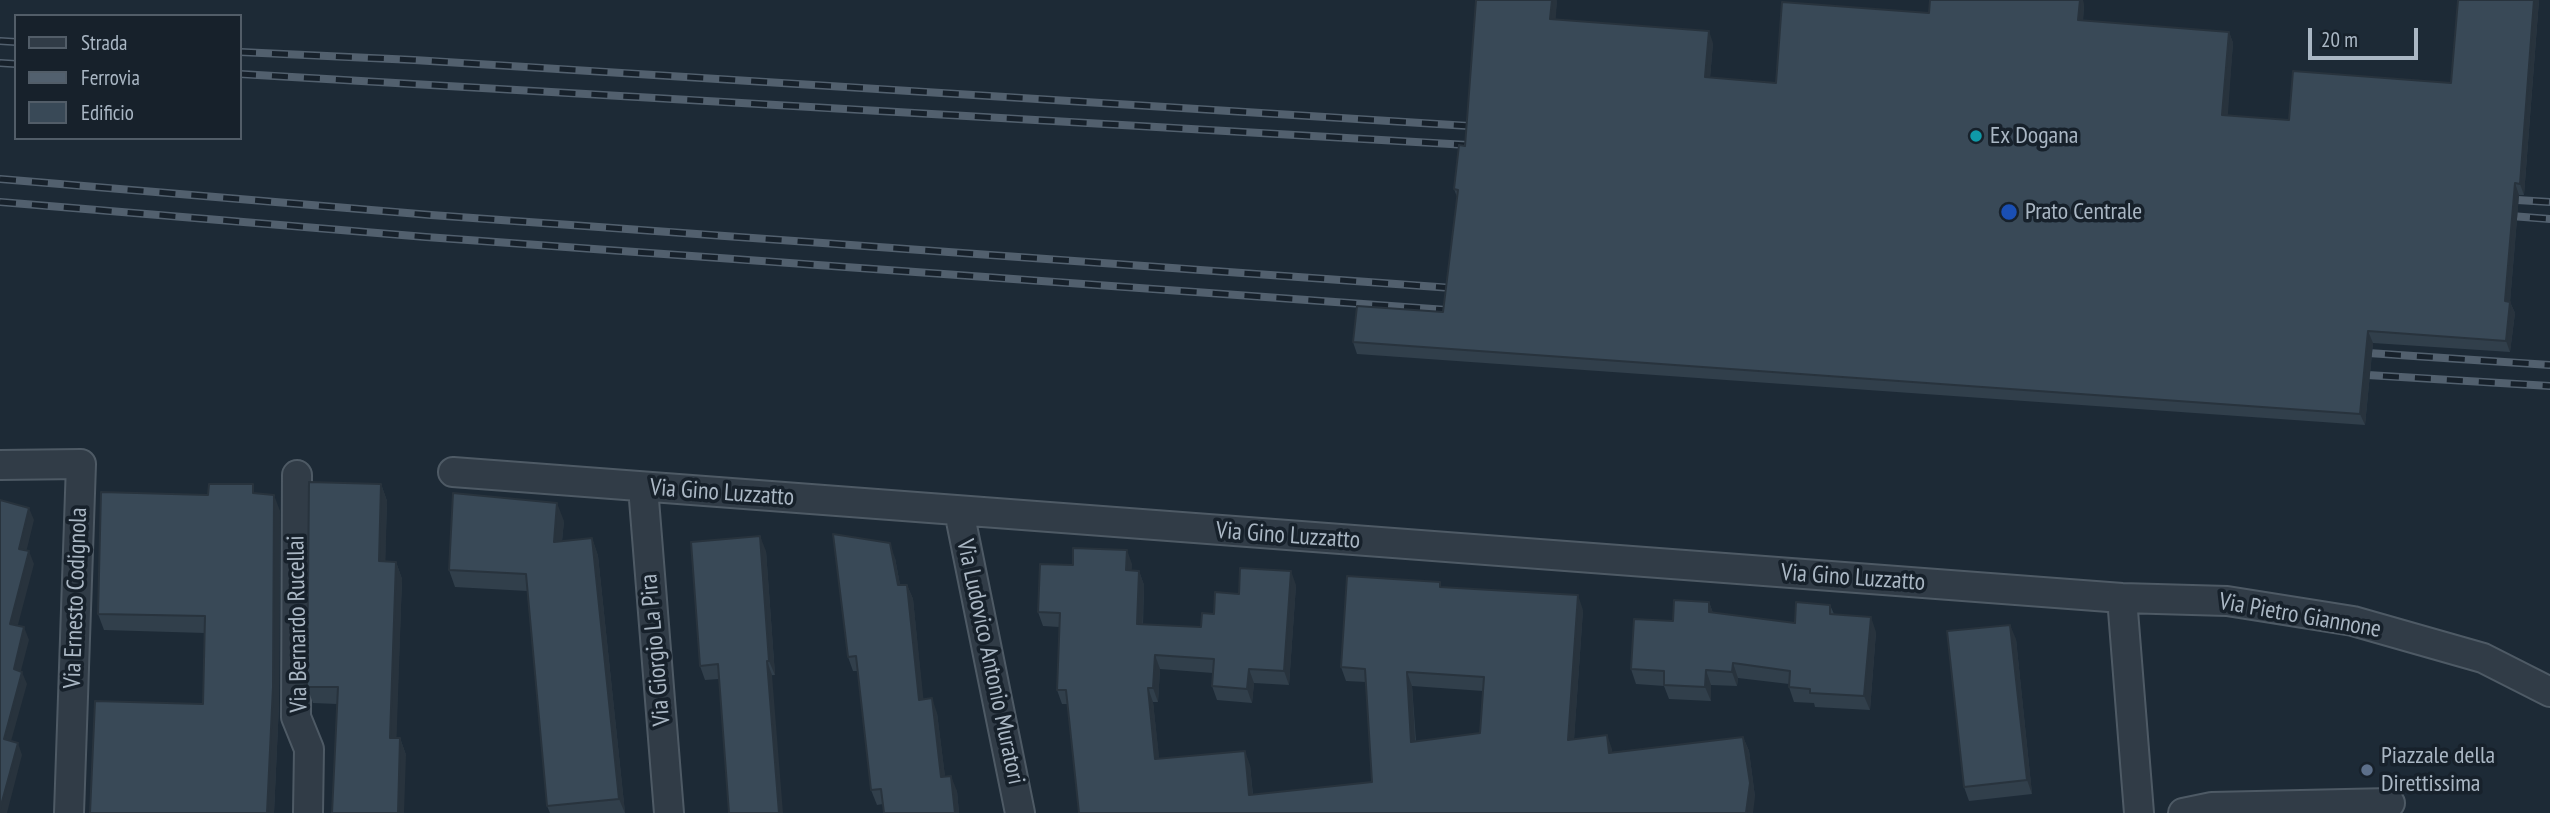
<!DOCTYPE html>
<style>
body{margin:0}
#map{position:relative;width:2550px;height:813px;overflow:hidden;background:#1d2a36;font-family:"PT Sans Narrow",sans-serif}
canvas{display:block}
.legend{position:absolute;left:14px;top:14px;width:228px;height:126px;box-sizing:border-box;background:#17212b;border:2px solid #525d68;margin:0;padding:9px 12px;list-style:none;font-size:21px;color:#aab7c4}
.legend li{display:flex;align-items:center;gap:14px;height:35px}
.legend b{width:35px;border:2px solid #525d68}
.scale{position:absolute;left:2308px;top:28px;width:110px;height:32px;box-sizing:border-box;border:4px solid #aab7c4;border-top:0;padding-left:9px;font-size:21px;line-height:24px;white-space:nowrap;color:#aab7c4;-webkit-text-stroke:5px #17212b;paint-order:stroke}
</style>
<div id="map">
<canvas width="2550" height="813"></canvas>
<ul class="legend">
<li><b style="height:9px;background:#313c47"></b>Strada</li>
<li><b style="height:9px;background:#52606e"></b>Ferrovia</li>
<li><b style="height:19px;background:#394957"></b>Edificio</li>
</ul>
<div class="scale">20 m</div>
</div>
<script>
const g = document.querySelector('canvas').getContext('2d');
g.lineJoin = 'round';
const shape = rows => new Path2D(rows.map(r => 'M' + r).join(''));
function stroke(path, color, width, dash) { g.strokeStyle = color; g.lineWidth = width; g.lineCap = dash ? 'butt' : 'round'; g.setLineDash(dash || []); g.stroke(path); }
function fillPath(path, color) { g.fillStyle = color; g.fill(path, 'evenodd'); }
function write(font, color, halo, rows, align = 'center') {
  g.font = font + ' "PT Sans Narrow",sans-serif'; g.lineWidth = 7; g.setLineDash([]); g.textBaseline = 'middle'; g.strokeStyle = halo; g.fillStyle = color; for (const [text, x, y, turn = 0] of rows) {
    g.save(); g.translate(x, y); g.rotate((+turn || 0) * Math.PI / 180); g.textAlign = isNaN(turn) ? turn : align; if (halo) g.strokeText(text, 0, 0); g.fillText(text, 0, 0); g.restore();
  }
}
const street = shape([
 [0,465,81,464,69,813],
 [453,472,2122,598,2227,601,2353,621,2483,658,2550,692],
 [297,475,296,717,309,749,308,813],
 [643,487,669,813],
 [959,511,1020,813],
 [2122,598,2139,813],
 [2183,813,2212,807,2390,803]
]);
const rail = shape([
 [0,41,16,42],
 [240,52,414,60,1485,127],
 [0,63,16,64],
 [240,74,1485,146],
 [0,179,431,215,1466,289],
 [2501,199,2550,202],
 [0,202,426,237,1461,311],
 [2498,215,2550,219],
 [2353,352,2550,365],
 [2351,374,2550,386]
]);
const wall = shape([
 [1557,0,1555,20,1713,43,1710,78,1776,83,1929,13,2084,4,2083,21,2229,32,2233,43,2227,116,2289,120,2451,83,2458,0,2539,0,2524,195,2519,195,2510,302,2515,313,2510,352,2373,343,2365,425,1357,354,1353,342,1443,312,1457,197,1454,189,1465,146],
 [381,484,387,501,385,562,396,562,402,579,396,738,400,738,406,755,337,704,313,703,307,687],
 [256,493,280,511,279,704,274,813,90,813,203,704,205,633,104,630,98,614],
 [564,521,562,541,592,538,598,556,625,813,550,813,547,806,527,591,455,587,449,570],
 [766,551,775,675,705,680,700,666],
 [895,558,900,585,907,585,913,599,923,700,937,713,945,777,957,791,959,813,884,813,883,804,877,805,871,790,858,671,853,671,848,657],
 [1132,564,1131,571,1139,571,1144,585,1143,625,1201,627,1239,594,1296,585,1289,685,1254,683,1252,703,1217,700,1212,686,1213,673,1160,669,1158,702,1153,702,1159,759,1250,765,1253,795,1372,782,1366,682,1346,681,1341,667,1442,587,1583,610,1574,739,1607,735,1612,752,1743,737,1749,751,1755,797,1079,813,1068,704,1062,704,1057,690,1059,627,1043,626,1038,612,1073,565],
 [1412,686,1483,691,1480,733,1416,741],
 [1709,602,1713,613,1795,623,1830,605,1834,614,1876,632,1870,710,1815,707,1814,703,1794,702,1789,687,1789,684,1738,678,1737,686,1711,685,1711,701,1669,699,1664,686,1636,684,1631,669,1673,621],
 [2016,639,2032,794,1969,801,1964,787]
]);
const shadedWall = shape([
 [1552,0,1557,0,1555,31,1550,19],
 [2080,0,2083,0,2084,4,2082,32,2078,20],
 [2534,0,2539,0,2524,195,2520,184],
 [1709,31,1713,43,1709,89,1705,77],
 [2229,32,2233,43,2227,127,2222,115],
 [2515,183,2519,195,2510,302,2515,313,2510,352,2506,341,2505,301],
 [2368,331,2373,343,2365,425,2360,414],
 [381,484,387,501,385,578,379,561],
 [274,495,280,511,279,704,274,813,267,813],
 [557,503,564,521,560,560,554,542],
 [29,508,34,520,24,561,19,549],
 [760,536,766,551,775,675,769,661],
 [592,538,598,556,625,813,619,799],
 [890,543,895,558,903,600,898,585],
 [1127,550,1132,564,1131,585,1126,570],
 [29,551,34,564,15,636,10,624],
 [396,562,402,579,396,754,390,738],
 [1139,571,1144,585,1142,638,1137,624],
 [1291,571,1296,585,1289,685,1284,671],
 [907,585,913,599,925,714,919,700],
 [1578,595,1583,610,1573,754,1568,740],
 [1709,602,1714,616,1709,612],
 [1871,617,1876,632,1870,710,1864,696],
 [2010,625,2016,639,2032,794,2027,780],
 [24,627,29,640,18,682,14,669],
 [1155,655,1160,669,1158,702,1153,688],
 [767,661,772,675,783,813,779,813],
 [1733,663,1738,678,1737,686,1732,672],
 [1249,669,1254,683,1252,703,1247,689],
 [1706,670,1711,685,1711,701,1705,687],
 [22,672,27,684,8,752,4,739],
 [1407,672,1412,686,1416,756,1411,742],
 [1148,688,1153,702,1161,774,1155,759],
 [932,698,937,713,947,792,941,777],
 [1607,735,1612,749,1614,767,1609,753],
 [1743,737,1749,751,1755,797,1753,813,1746,813],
 [400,738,406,755,404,813,398,813],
 [18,743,22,755,7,813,0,813,0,809],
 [1245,751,1250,765,1254,810,1249,795],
 [951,776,957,791,959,813,955,813]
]);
const building = shape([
 [1476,0,1552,0,1550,19,1709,31,1705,77,1776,83,1782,2,1929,13,1930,0,2080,0,2078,20,2229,32,2222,115,2289,120,2293,71,2451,83,2458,0,2534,0,2520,184,2515,183,2505,301,2510,302,2506,341,2368,331,2360,414,1353,342,1357,306,1443,312,1458,190,1454,189,1459,145,1465,146,1476,0],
 [309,482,381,484,379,561,396,562,390,738,400,738,398,813,332,813,338,687,307,687,309,482],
 [209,484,253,484,253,493,274,495,273,687,267,813,90,813,95,701,203,704,205,616,98,614,101,492,208,495,209,484],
 [453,493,557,503,554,542,592,538,619,799,547,806,526,574,449,570,453,493],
 [0,500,29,508,19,549,29,551,10,624,24,627,14,669,22,672,4,739,18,743,0,809,0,500],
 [833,534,890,543,898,585,907,585,919,700,932,698,941,777,951,776,955,813,884,813,881,789,871,790,856,656,848,657,833,534],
 [760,536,769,661,767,661,779,813,729,813,718,664,700,666,691,542,760,536],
 [1073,548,1127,550,1126,570,1139,571,1137,624,1201,627,1202,613,1214,614,1215,592,1239,594,1240,568,1291,571,1284,671,1249,669,1247,689,1212,686,1214,659,1155,655,1153,688,1148,688,1155,759,1245,751,1249,795,1372,782,1365,669,1341,667,1347,576,1440,582,1440,587,1578,595,1568,740,1607,735,1609,753,1743,737,1750,783,1746,813,1079,813,1066,690,1057,690,1060,613,1038,612,1040,564,1073,565,1073,548],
 [1407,672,1484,677,1480,733,1411,742,1407,672],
 [1674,600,1709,602,1709,612,1795,623,1796,602,1830,605,1830,614,1871,617,1864,696,1810,693,1810,689,1789,687,1790,671,1733,663,1732,672,1706,670,1705,687,1664,685,1664,671,1631,669,1634,619,1673,621,1674,600],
 [2010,625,2027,780,1964,787,1947,631,2010,625]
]);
const markers = [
 [1976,136,7,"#0f9aa8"],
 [2009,212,9,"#1a4fb4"],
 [2367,770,7,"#5c6f8a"]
];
const poiNames = [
 ["Ex Dogana",1990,136],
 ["Prato Centrale",2025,212],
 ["Piazzale della",2381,756],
 ["Direttissima",2381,784]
];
const streetNames = [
 ["Via Gino Luzzatto",722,493,4],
 ["Via Gino Luzzatto",1288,536,4],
 ["Via Gino Luzzatto",1853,578,4],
 ["Via Ernesto Codignola",76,598,-88],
 ["Via Pietro Giannone",2300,616,10],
 ["Via Bernardo Rucellai",298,624,-91],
 ["Via Giorgio La Pira",656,650,-95],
 ["Via Ludovico Antonio Muratori",990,662,78]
];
stroke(street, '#4e5a65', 32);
stroke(street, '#313c47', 28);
stroke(rail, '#52606e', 8);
stroke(rail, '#17212b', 5, [16]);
fillPath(wall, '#313f4b');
fillPath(shadedWall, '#28333d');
fillPath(building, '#394957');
stroke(building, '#28333d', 2);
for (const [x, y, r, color] of markers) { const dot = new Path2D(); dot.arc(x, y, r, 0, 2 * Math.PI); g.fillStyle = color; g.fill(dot); stroke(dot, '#17212b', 2.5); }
write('24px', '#aab7c4', '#17212b', poiNames, 'left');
write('24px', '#aab7c4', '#17212b', streetNames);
</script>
